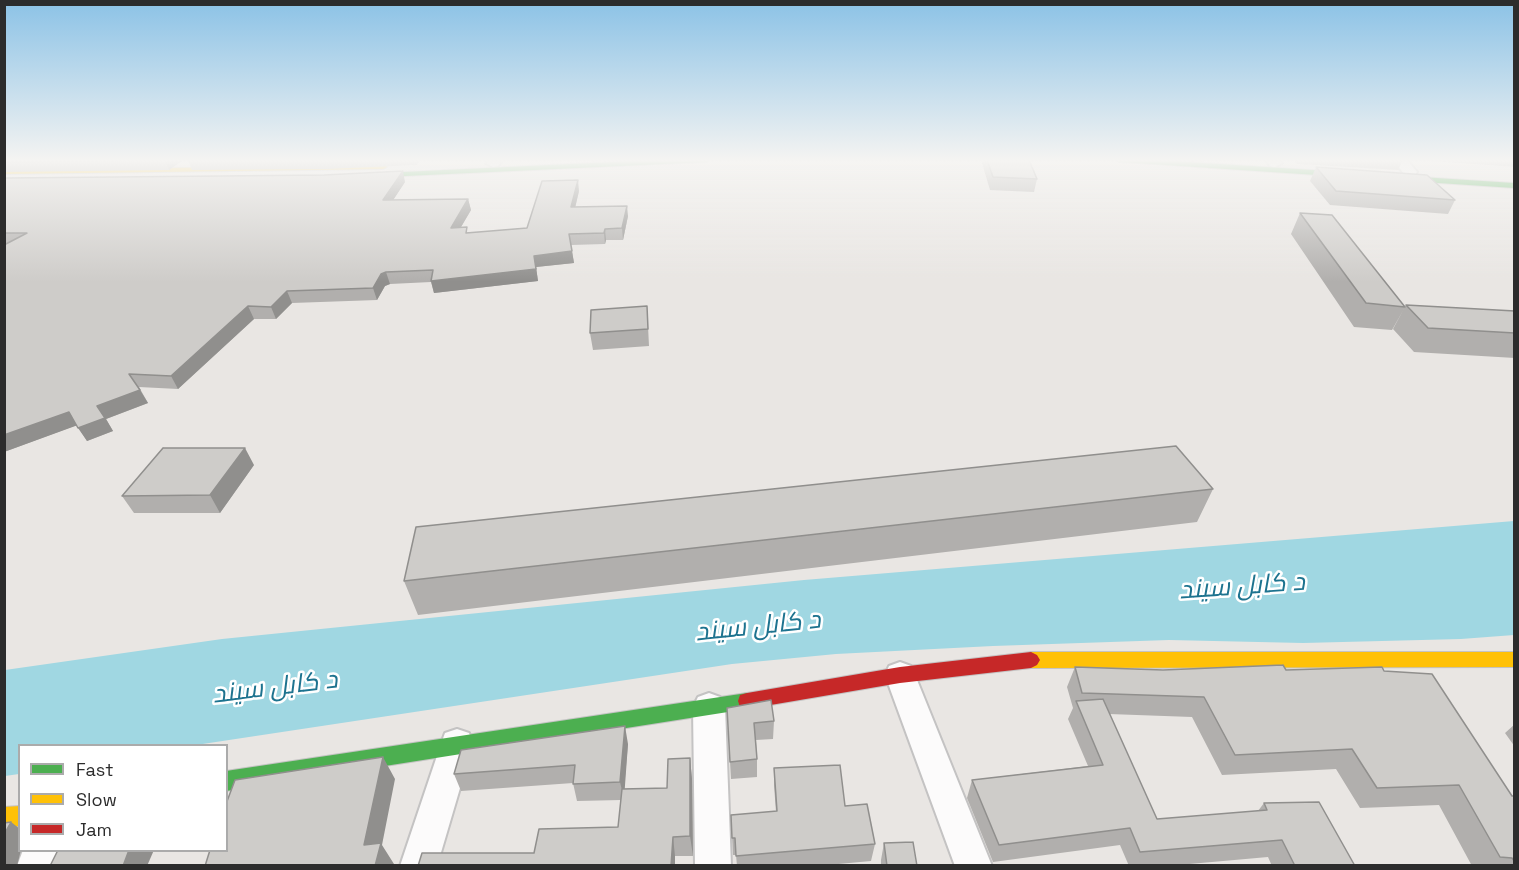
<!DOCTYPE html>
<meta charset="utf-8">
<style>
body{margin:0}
#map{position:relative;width:1519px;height:870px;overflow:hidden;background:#e9e6e3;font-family:"Space Grotesk",sans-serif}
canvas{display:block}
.frame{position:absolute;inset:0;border:6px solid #2c2c2c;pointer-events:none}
.legend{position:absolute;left:18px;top:744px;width:210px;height:108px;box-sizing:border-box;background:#fff;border:2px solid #ababab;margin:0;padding:8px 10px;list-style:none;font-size:18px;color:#2c2c2c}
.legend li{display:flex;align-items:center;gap:12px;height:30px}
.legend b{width:30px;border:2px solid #ababab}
</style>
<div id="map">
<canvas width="1519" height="870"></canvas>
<div class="frame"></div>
<ul class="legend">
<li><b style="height:8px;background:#4caf50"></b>Fast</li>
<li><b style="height:8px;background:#ffc107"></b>Slow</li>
<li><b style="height:8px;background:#c62828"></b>Jam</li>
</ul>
</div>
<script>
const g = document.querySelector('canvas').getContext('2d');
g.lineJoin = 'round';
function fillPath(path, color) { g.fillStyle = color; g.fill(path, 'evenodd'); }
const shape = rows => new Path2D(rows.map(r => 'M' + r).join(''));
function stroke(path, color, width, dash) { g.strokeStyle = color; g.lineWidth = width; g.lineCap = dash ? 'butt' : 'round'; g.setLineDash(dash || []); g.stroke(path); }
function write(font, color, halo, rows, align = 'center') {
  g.font = font + ' "Space Grotesk",Cairo,sans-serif'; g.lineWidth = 5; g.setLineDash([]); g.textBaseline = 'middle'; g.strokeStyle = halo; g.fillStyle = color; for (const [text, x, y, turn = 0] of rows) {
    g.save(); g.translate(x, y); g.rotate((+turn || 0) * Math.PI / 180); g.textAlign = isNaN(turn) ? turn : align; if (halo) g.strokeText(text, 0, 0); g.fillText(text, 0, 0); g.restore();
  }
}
const water = shape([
 [1514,521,1514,635,1461,639,1303,643,1169,640,993,646,836,654,732,664,196,745,20,746,19,774,5,776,5,670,222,639,804,580]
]);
const street = shape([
 [488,160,502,160,498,166,493,167,486,163,488,160],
 [1266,160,1280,160,1282,163,1275,167,1270,166,1266,160],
 [1393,160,1407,160,1417,172,1415,175,1405,175,1393,160],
 [900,662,911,666,915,675,992,866,955,866,885,675,889,666,900,662],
 [709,693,720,697,725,707,731,866,695,866,693,707,698,697,709,693],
 [457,729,469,733,473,744,437,866,400,866,441,744,445,733,457,729],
 [23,850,60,850,54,866,17,866,23,850]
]);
const fast = shape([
 [652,160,710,160,706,162,362,178,358,176,362,174,652,160],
 [1116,160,1158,160,1514,183,1514,188,1120,162,1116,160],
 [747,693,754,695,756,701,754,707,747,709,226,791,226,771,747,693]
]);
const slow = shape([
 [386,165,387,167,383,169,4,174,4,170,386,165],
 [1031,652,1514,652,1514,667,1031,668,1025,665,1022,660,1025,655,1031,652],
 [20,806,20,826,4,828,4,807,20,806]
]);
const jam = shape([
 [1031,652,1037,655,1040,660,1037,665,1031,668,900,683,747,709,740,707,738,701,740,695,747,693,900,667,1031,652]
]);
const wall = shape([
 [4,160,183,160,169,170,4,172],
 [188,160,420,160,417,165,327,169,192,170],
 [981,160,1029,160,1037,179,1034,192,990,190],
 [1294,160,1403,160,1398,170,1297,164],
 [1420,160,1515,160,1515,167],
 [1316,167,1455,200,1448,214,1330,205,1310,181],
 [4,178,405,182,393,200,468,199,471,210,461,227,468,233,527,228,579,191,575,207,628,216,623,240,606,240,605,244,571,245,574,263,536,267,538,281,434,293,431,282,390,284,385,286,377,300,292,303,276,319,254,319,178,389,139,387,148,403,106,419,113,431,87,441,77,425,4,452,4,245,7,244,4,244],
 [1300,213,1405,307,1392,330,1354,327,1291,234],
 [1406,305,1515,311,1515,358,1414,352,1393,329],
 [647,306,649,346,593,350,590,333],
 [254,465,220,513,134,513,122,496],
 [1213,489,1197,522,418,615,404,581],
 [1075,667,1163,670,1384,671,1512,796,1515,796,1515,866,1472,866,1439,805,1360,808,1336,769,1222,775,1192,717,1109,714,1157,819,1258,811,1264,803,1355,866,1272,866,1268,857,1167,866,1129,866,1120,845,993,862,967,798,972,780,1088,766,1068,719,1073,708,1067,687],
 [727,708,774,721,773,739,756,740,757,759,757,777,731,779],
 [1515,724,1515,747,1505,733],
 [628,744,624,789,667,788,690,758,692,779,693,856,675,856,675,866,418,866,534,853,618,827,621,800,577,801,573,783,461,791,454,774],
 [774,768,845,806,875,844,871,861,817,866,737,866,736,855,733,855,731,815,776,812,774,785],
 [884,843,917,866,881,866,881,860]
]);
const shadedWall = shape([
 [165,160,183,160,169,170],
 [403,171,405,182,386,211,383,200],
 [578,180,579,191,573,217,571,207],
 [468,199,471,210,454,239,451,228],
 [627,206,628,216,623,240,622,228],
 [605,229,606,240,605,244,604,233],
 [572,251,574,263,536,267,538,281,434,293,431,281,534,256],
 [386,272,390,284,385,286,377,300,373,288,381,274],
 [287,291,292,303,276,319,271,307],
 [248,306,254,319,178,389,171,376],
 [140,390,148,403,106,419,113,431,87,441,78,428,97,406],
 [69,412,78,425,4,452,4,435],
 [245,448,254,465,220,513,210,495],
 [625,726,628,744,624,799,620,782],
 [383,757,395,779,382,845,394,864,393,866,375,866,364,845],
 [690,758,692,779,693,856,690,836],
 [11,822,20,829,20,850,21,850,17,866,4,866,4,831],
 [673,837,675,856,675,866,671,866],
 [129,850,154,850,147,866,123,866]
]);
const building = shape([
 [4,160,165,160,4,162,4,160],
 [987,160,1029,160,1037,179,993,177,987,160],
 [1316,167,1427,175,1455,200,1336,191,1316,167],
 [403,171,383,200,468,199,451,228,467,227,466,233,527,228,542,181,578,180,571,207,627,206,622,228,605,229,604,233,569,234,572,251,534,256,536,269,431,281,433,270,386,272,381,274,373,288,287,291,271,307,248,306,171,376,129,374,140,390,97,406,105,418,78,428,69,412,4,435,4,245,27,233,4,233,4,178,324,175,403,171],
 [1300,213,1332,215,1405,307,1366,303,1300,213],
 [1406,305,1515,311,1515,333,1428,328,1406,305],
 [647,306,648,329,590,333,591,310,647,306],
 [1176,446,1213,489,404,581,416,527,1176,446],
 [163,448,245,448,210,495,122,496,163,448],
 [1283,665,1286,670,1382,667,1384,671,1432,674,1512,796,1515,796,1515,862,1512,858,1500,857,1459,785,1377,788,1352,749,1235,755,1204,697,1082,693,1075,667,1163,670,1283,665],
 [1103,699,1157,819,1267,810,1264,803,1319,802,1355,866,1295,866,1282,840,1140,852,1130,828,999,845,972,780,1103,765,1076,701,1103,699],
 [771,700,774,721,754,723,757,759,730,762,727,708,771,700],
 [625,726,620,782,573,784,575,765,454,774,461,750,625,726],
 [383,757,364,845,381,843,375,866,205,866,210,850,226,850,226,804,235,780,383,757],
 [690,758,690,836,673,837,671,866,418,866,422,853,534,853,539,829,618,827,622,789,667,788,668,759,690,758],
 [840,765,845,806,867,804,875,844,736,856,735,838,732,838,731,815,777,811,774,768,840,765],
 [11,822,6,831,4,831,4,823,11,822],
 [913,842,917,866,887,866,884,843,913,842],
 [58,850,129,850,123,866,50,866,58,850]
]);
const nearWaternames = [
 ["د کابل سيند",1242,587,-4],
 ["د کابل سيند",758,627,-6],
 ["د کابل سيند",275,688,-7]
];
fillPath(water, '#a0d7e2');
stroke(street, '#c4c3c3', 4);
stroke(fast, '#c4c3c3', 2);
stroke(slow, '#c4c3c3', 2);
stroke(jam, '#c4c3c3', 2);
fillPath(street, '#fcfbfb');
fillPath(fast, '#4caf50');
fillPath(slow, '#ffc107');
fillPath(jam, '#c62828');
fillPath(wall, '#b1afad');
fillPath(shadedWall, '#908f8d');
fillPath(building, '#ceccc9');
stroke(building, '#908f8d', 1.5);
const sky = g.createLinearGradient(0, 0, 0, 282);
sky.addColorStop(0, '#8bc2e6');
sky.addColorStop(0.57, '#f5f4f2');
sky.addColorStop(1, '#f5f4f200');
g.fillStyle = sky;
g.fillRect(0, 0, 1519, 282);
write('italic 26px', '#1d738f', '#fff', nearWaternames);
</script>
